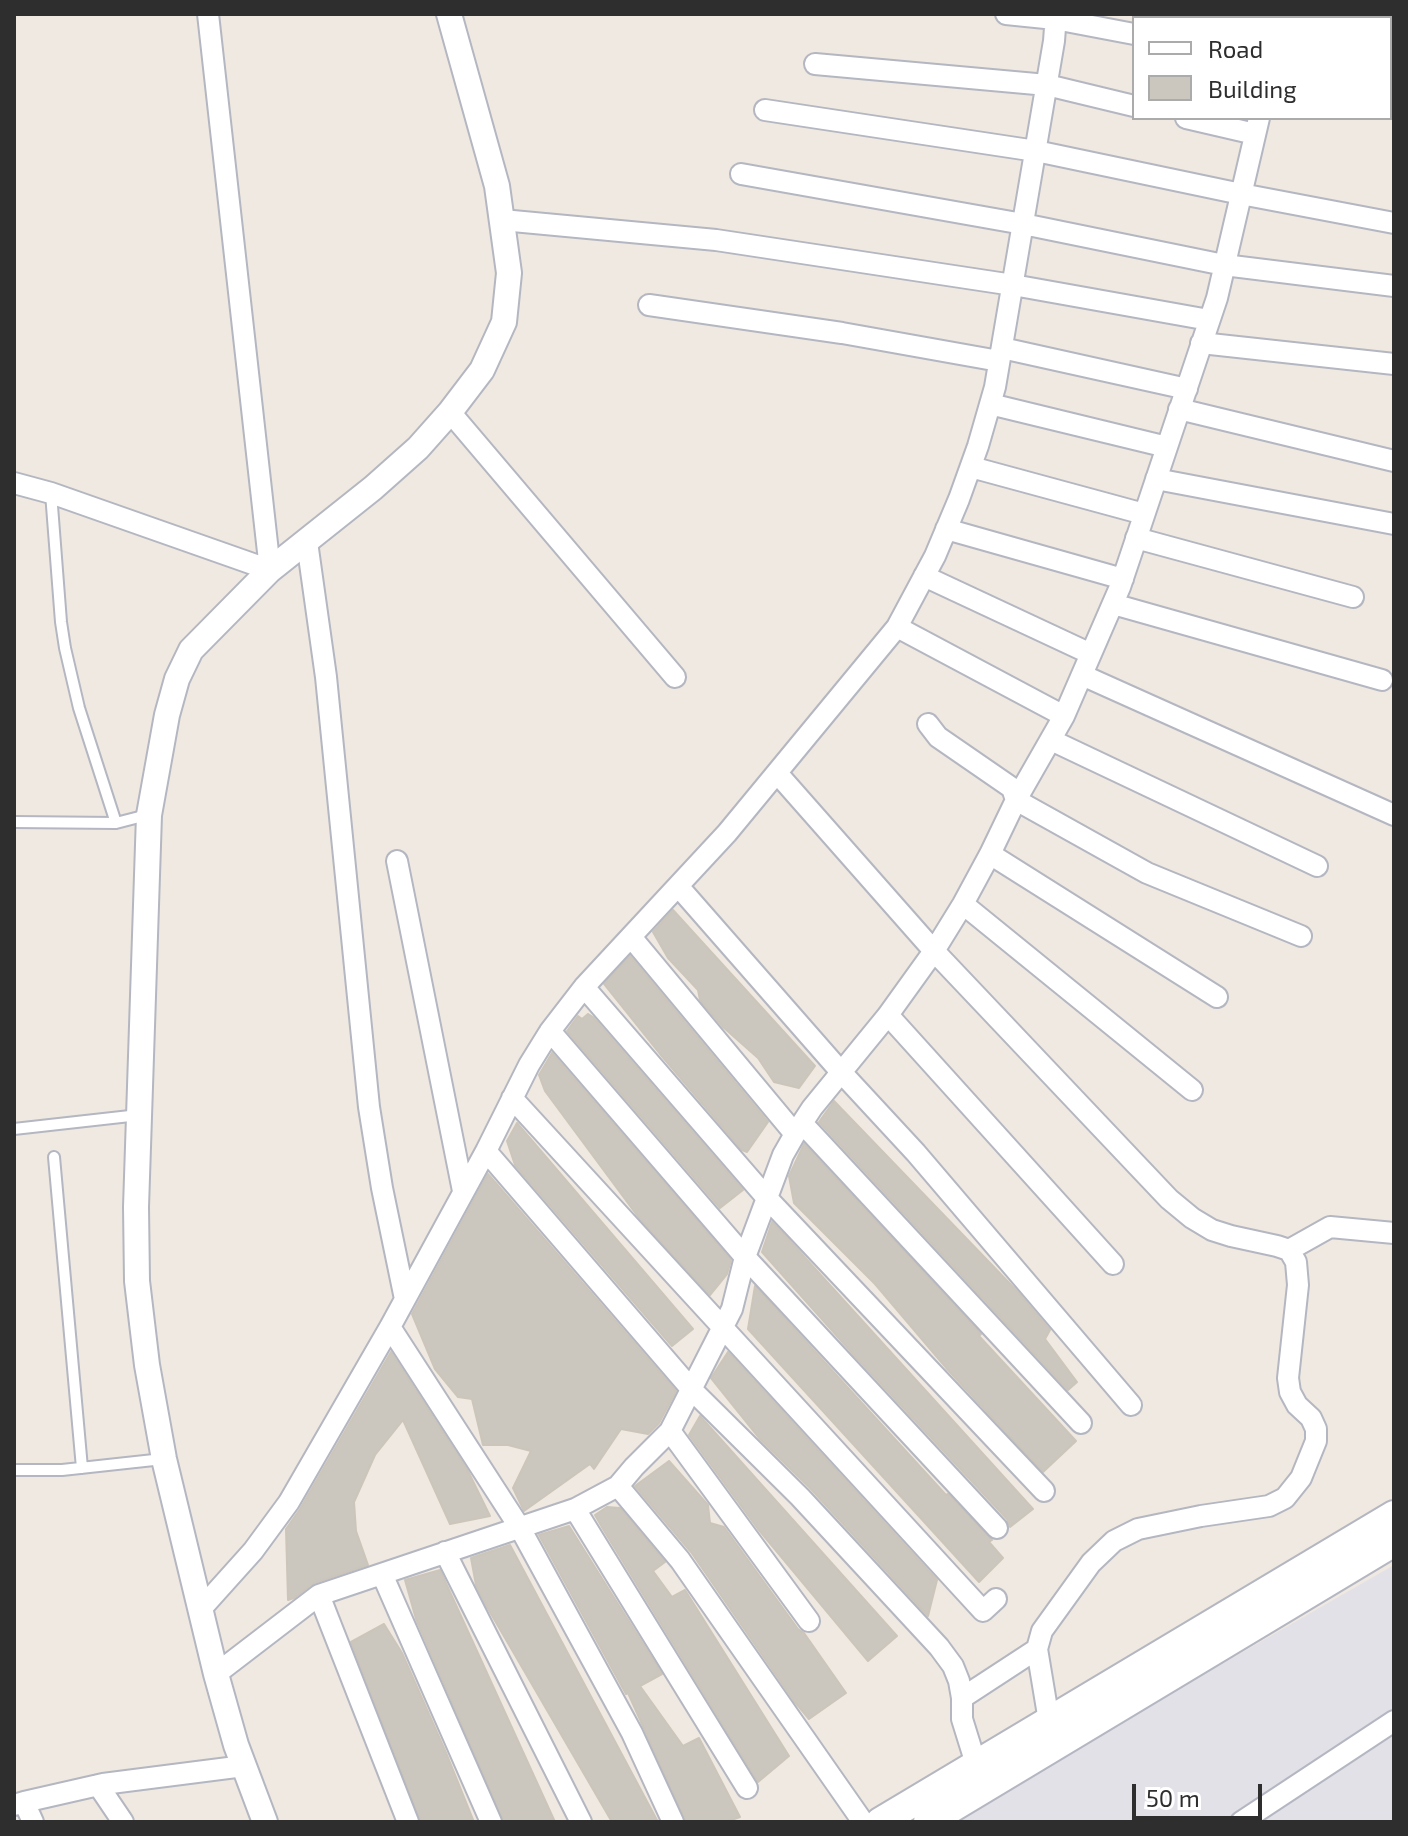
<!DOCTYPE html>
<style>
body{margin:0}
#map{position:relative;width:1408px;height:1836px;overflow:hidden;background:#efe9e1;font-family:"Exo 2",sans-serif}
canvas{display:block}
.frame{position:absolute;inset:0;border:16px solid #2e2e2e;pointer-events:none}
.legend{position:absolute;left:1132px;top:16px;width:260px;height:104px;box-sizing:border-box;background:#fff;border:2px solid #ababab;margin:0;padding:10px 14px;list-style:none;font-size:24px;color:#2e2e2e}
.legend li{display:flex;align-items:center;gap:16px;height:40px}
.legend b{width:40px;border:2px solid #ababab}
.scale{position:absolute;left:1132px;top:1784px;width:130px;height:36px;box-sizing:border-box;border:4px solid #2e2e2e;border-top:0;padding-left:10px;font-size:24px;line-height:28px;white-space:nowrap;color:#2e2e2e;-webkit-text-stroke:6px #fff;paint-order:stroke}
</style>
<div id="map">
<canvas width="1408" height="1836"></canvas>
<div class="frame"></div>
<ul class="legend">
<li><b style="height:10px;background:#fff"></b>Road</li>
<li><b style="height:22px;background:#cbc7bf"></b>Building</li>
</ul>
<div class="scale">50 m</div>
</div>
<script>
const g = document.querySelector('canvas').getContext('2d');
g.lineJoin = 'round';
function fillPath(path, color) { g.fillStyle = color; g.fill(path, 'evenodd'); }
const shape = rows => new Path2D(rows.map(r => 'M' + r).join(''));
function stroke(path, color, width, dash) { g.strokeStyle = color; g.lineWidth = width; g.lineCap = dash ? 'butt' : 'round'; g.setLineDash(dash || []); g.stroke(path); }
const industrial = shape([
 [1394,1565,1394,1822,947,1822]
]);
const building = shape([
 [673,910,815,1066,799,1088,774,1082,758,1058,723,1027,700,1000,698,990,668,958,653,932,673,910],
 [630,956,768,1122,747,1152,742,1150,660,1054,604,984,630,956],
 [588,1014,593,1017,743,1190,720,1208,567,1031,578,1016,582,1019,588,1014],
 [552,1053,731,1260,727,1274,710,1295,639,1218,545,1091,539,1075,552,1053],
 [834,1101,1016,1290,1050,1330,1045,1339,1077,1382,1068,1390,819,1122,834,1101],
 [517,1123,693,1329,672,1346,515,1165,507,1141,517,1123],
 [804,1144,981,1334,979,1336,1076,1441,1043,1472,948,1370,875,1284,794,1203,789,1176,804,1144],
 [488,1174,676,1391,659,1423,648,1434,621,1429,594,1469,590,1464,524,1511,513,1488,531,1451,508,1445,483,1445,472,1399,458,1397,435,1369,412,1314,488,1174],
 [772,1222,790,1241,1033,1509,1010,1527,1007,1519,853,1354,762,1252,772,1222],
 [755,1286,946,1495,948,1494,992,1540,989,1542,1003,1558,979,1582,748,1329,755,1286],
 [391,1352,468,1471,490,1516,450,1524,403,1420,375,1455,354,1502,356,1531,368,1565,314,1583,294,1598,288,1600,286,1529,300,1509,391,1352],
 [728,1352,937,1580,928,1616,810,1488,760,1439,711,1378,728,1352],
 [700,1416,897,1636,868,1661,758,1529,689,1435,700,1416],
 [669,1461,708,1505,710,1523,724,1527,798,1629,804,1633,846,1693,809,1719,794,1701,691,1552,635,1486,669,1461],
 [607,1507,620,1508,665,1562,653,1571,672,1597,685,1590,789,1756,758,1782,603,1529,595,1515,607,1507],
 [569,1526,662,1674,640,1686,683,1746,699,1738,740,1817,726,1822,686,1822,628,1693,626,1694,539,1535,569,1526],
 [510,1545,658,1822,612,1822,487,1607,476,1585,471,1558,510,1545],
 [440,1570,450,1592,555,1822,504,1822,416,1619,405,1580,440,1570],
 [384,1624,402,1653,447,1755,474,1822,421,1822,351,1642,384,1624]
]);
const service = shape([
 [51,493,61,622,65,648,79,708,116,823],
 [14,822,116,823,147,815],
 [14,1129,139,1115],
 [54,1157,82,1468],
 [14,1470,62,1470,163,1459]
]);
const minor = shape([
 [1006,14,1055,19,1134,34],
 [1256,14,1260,18],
 [815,64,1047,85,1134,106],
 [1390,92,1394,93],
 [765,110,1036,151,1241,194,1394,223],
 [1186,118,1255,134],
 [741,174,1023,224,1224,265,1394,286],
 [502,220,716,240,1013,285,1209,320],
 [649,305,842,333,999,361],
 [1201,343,1394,364],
 [1002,348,1187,389],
 [990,404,1167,447],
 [1179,409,1394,461],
 [450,412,675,677],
 [971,467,1144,514],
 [1156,479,1394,524],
 [14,483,51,493,270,570,208,14],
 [946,529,1123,579],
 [1136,538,1353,597],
 [307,542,326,677,369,1107,382,1188,405,1299],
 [924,576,1091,654],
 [1113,604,1382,680],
 [897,627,1064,716],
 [1082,675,1394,815],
 [928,724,938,737,1012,788,1016,800,1147,873,1301,936],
 [1051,740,1317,866],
 [777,773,934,951,1169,1199,1192,1218,1212,1230,1231,1236,1277,1246,1289,1250,1296,1262,1298,1285,1288,1378,1290,1392,1297,1405,1311,1418,1316,1429,1316,1441,1301,1478,1285,1498,1269,1506,1201,1516,1138,1529,1114,1541,1091,1563,1042,1631,1037,1649,1049,1721],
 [990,854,1217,997],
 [397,861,463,1191],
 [678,886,841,1072,916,1153,1131,1405],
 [963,904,1192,1090],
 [631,937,795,1134],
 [584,987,766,1197,1044,1491],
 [888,1015,1113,1264],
 [550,1031,745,1257,997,1528],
 [512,1098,983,1611,996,1599],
 [802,1123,1081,1423],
 [486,1151,692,1390,800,1497,939,1647,953,1666,959,1681,962,1698,962,1719,976,1764],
 [1289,1250,1330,1227,1394,1233],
 [390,1327,520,1528,632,1733,673,1822],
 [670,1431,809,1621],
 [618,1486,680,1560,863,1822],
 [575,1509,747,1788],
 [445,1552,581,1822],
 [382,1574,491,1822],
 [319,1595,408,1822],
 [200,1610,253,1551,289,1502,390,1327,486,1151,529,1065,550,1031,584,987,727,833,897,627,935,556,959,499,978,446,995,387,1054,41,1056,14],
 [216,1674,319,1595,575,1509,618,1486,634,1467,670,1431,732,1309,745,1257,783,1155,795,1134,812,1108,888,1015,934,951,963,904,990,854,1016,800,1064,716,1120,587,1217,298,1259,118],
 [962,1698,1037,1649],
 [98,1785,123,1822],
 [24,1802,103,1784,244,1766],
 [14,1805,24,1802,33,1822],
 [1241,1822,1394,1721]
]);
const tertiary = shape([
 [265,1822,236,1745,216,1674,164,1459,147,1365,137,1281,136,1207,149,815,167,715,177,679,191,650,270,570,373,488,418,448,450,412,482,370,504,322,509,273,497,186,449,14]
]);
const secondary = shape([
 [880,1822,1394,1515],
 [928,1822,1394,1542]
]);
fillPath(industrial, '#e3e1e8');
fillPath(building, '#cbc7bf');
stroke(building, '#cbc5ba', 2);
stroke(service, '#b4b7c1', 14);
stroke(minor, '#b4b7c1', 24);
stroke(tertiary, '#b4b7c1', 28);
stroke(secondary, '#b4b7c1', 32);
stroke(service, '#fff', 10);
stroke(minor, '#fff', 20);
stroke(tertiary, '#fff', 24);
stroke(secondary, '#fff', 28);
</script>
